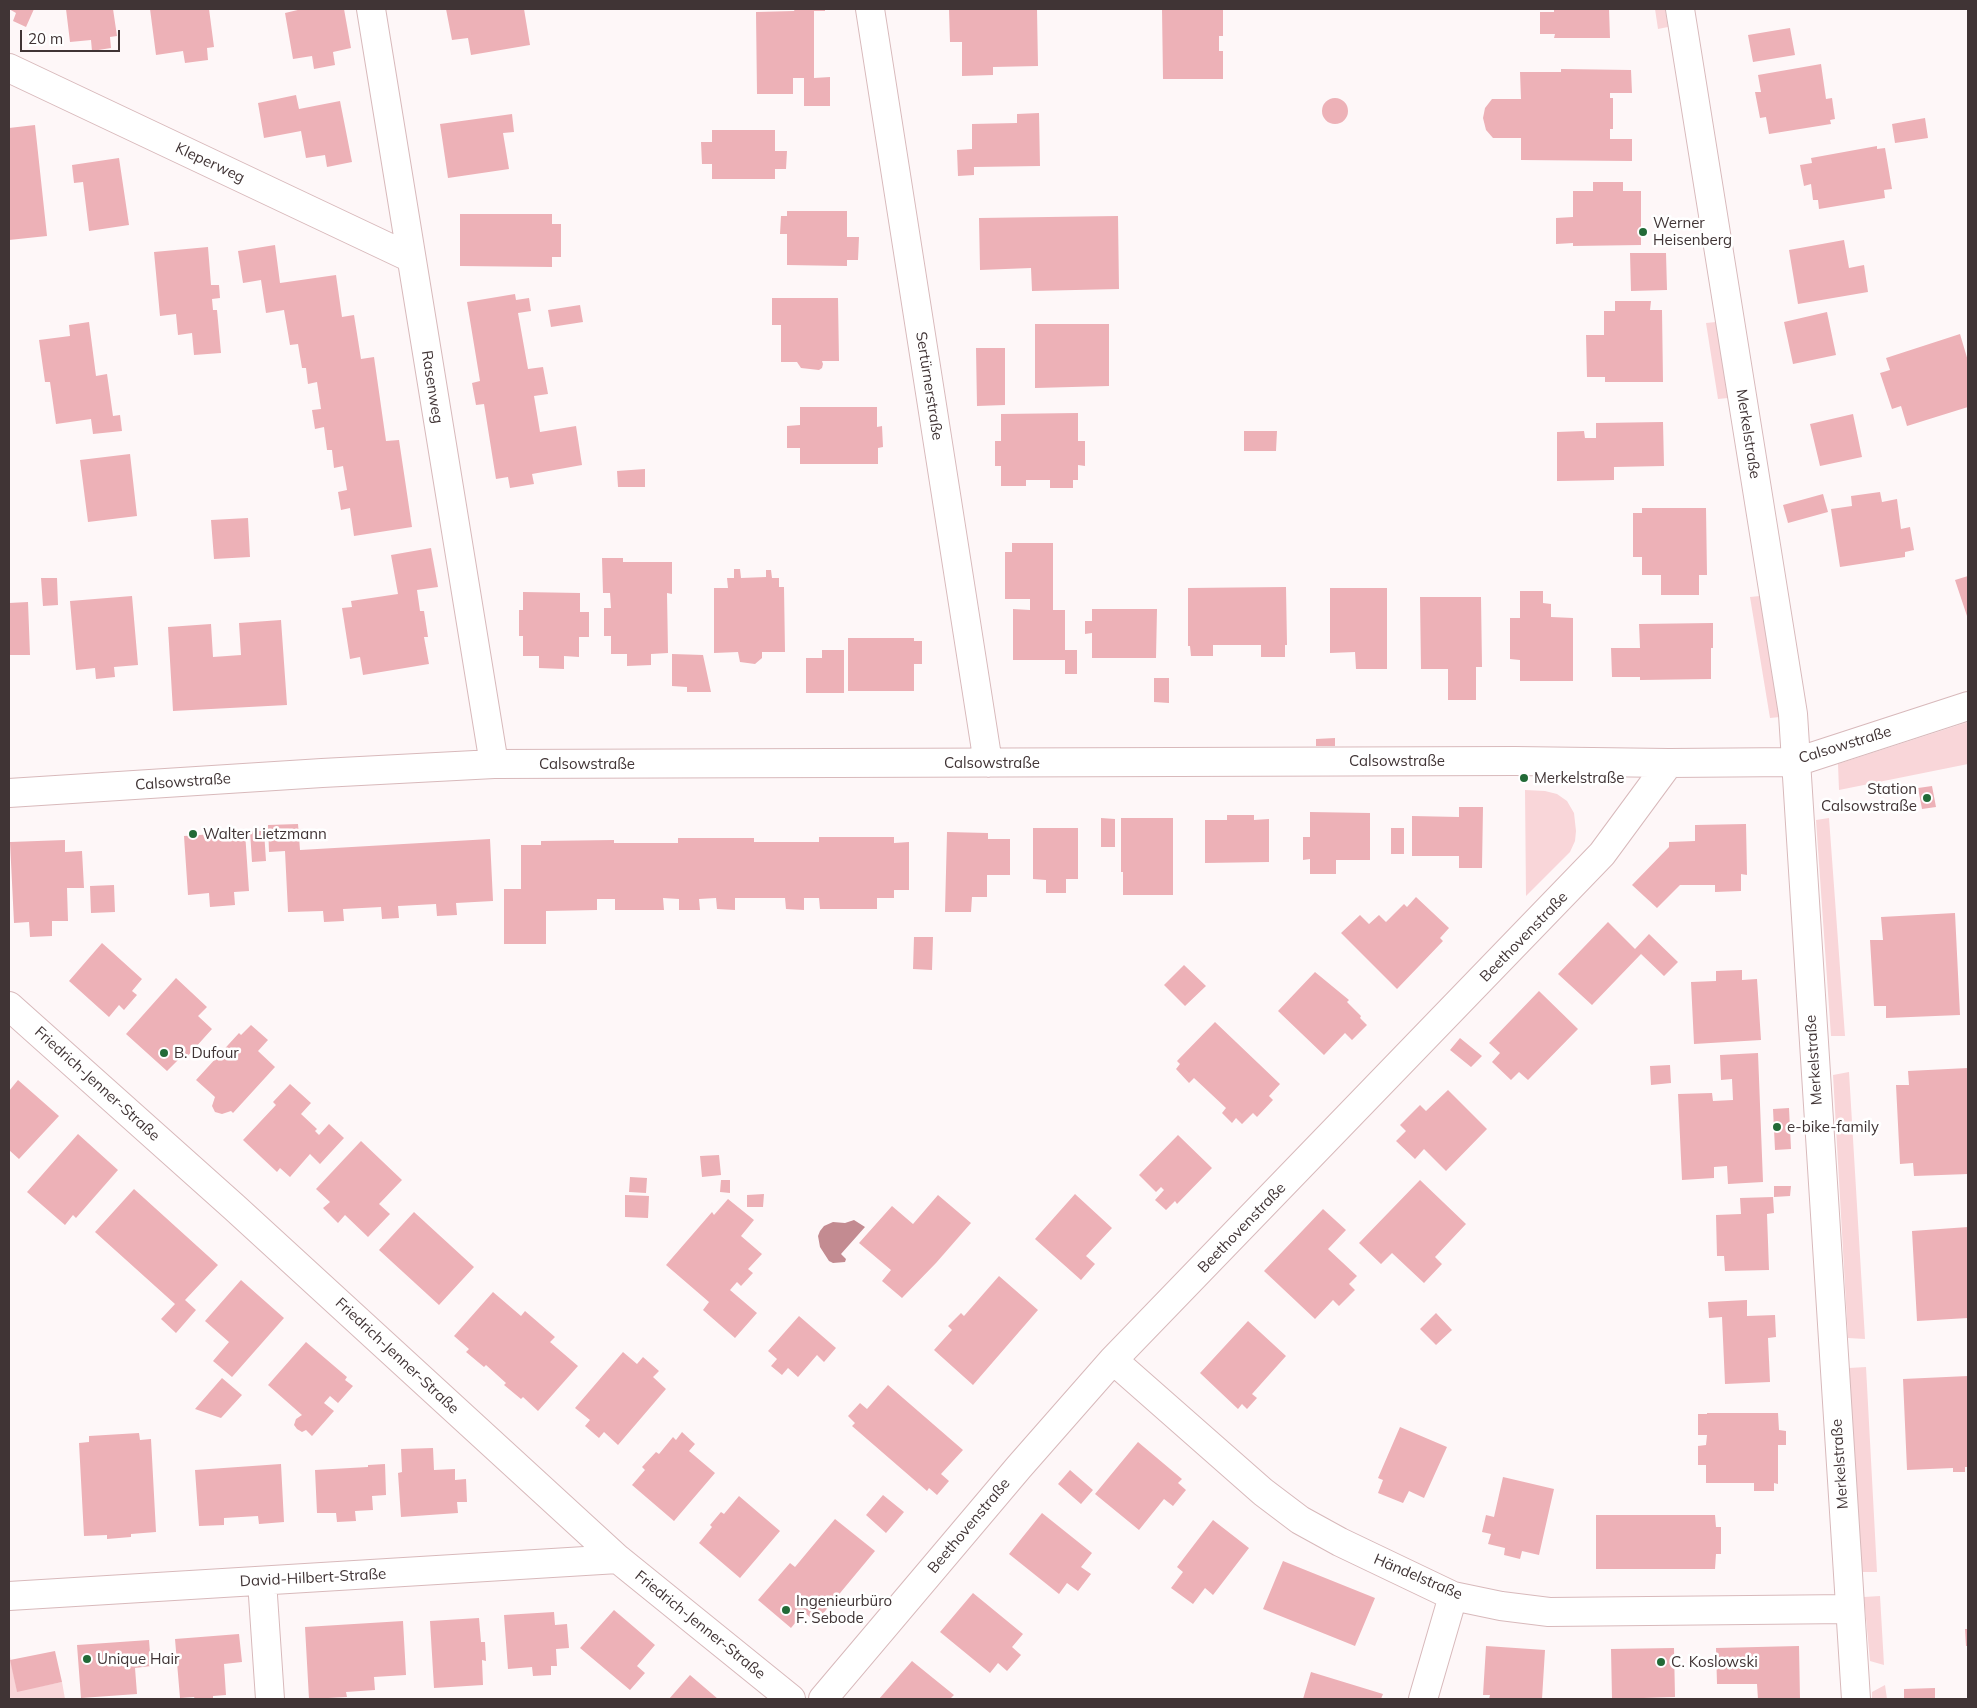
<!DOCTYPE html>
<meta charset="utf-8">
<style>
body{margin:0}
#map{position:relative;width:1977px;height:1708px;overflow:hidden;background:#fef7f8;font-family:Mulish,sans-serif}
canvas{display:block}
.frame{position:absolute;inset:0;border:10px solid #403435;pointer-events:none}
.scale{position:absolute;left:20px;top:30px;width:100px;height:22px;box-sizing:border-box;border:2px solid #403435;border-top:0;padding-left:6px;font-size:15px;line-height:18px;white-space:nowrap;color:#403435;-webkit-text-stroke:4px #fff;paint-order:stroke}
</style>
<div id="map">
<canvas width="1977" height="1708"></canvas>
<div class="frame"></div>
<div class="scale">20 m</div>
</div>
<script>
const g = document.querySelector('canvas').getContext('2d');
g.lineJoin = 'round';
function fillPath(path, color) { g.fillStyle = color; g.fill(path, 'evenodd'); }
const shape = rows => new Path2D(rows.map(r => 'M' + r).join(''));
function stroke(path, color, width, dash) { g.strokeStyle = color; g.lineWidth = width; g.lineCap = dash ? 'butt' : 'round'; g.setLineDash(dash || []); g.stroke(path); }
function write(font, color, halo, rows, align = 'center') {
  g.font = font + ' Mulish,sans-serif'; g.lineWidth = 5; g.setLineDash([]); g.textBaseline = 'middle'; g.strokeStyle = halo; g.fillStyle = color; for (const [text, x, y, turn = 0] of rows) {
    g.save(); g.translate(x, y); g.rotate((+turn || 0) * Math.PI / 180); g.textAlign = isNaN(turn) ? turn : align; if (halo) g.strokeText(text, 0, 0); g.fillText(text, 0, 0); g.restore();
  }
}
const green = shape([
 [1655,9,1665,9,1668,27,1658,29],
 [1716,322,1728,398,1718,399,1706,323],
 [1760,596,1780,717,1770,718,1750,597],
 [1968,722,1968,764,1839,790,1838,764],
 [1525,790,1545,791,1557,794,1567,801,1574,813,1576,831,1575,841,1570,852,1526,896],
 [1829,818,1845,1036,1831,1036,1816,820],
 [1849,1072,1865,1339,1848,1338,1833,1075],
 [1866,1367,1877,1572,1862,1572,1849,1368],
 [1880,1596,1884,1665,1870,1661,1864,1597],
 [9,1652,17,1691,62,1682,65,1699,9,1699],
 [1885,1685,1887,1699,1872,1699,1872,1692]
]);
const water = shape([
 [854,1220,865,1227,841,1254,846,1259,845,1262,833,1263,829,1261,820,1247,818,1236,820,1231,824,1226,833,1222,845,1223]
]);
const building = shape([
 [9,9,34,9,26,27,13,21,16,13],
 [66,9,113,9,117,36,110,37,111,48,92,51,91,40,70,42],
 [150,9,209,9,214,47,207,48,208,60,185,63,183,51,156,55],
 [302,9,344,9,351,48,333,52,335,65,314,69,312,56,293,59,285,13],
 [446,9,524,9,530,45,471,55,468,38,452,40],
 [795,9,825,9,825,11,814,11,814,78,830,77,830,106,804,106,804,78,793,78,793,94,757,94,756,12,794,11],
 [949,9,1037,9,1038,66,993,67,993,75,962,76,962,42,950,42],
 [1162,9,1223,9,1223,36,1219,36,1219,51,1223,51,1223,79,1163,79],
 [1554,9,1609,9,1610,38,1554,38,1555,34,1540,34,1540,12,1554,12],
 [1790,28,1795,55,1753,62,1748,35],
 [1821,64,1826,99,1832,98,1835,119,1830,120,1831,124,1769,134,1766,117,1760,118,1755,92,1761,92,1758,75],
 [1561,69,1631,70,1632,93,1610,93,1610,98,1613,98,1613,129,1610,129,1610,139,1632,139,1632,161,1521,160,1521,138,1493,138,1486,130,1483,118,1485,108,1492,99,1521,99,1520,72,1561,72],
 [296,95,299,109,340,101,352,162,327,167,325,155,306,158,301,131,264,138,258,103],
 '1322 111a13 13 0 1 1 26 0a13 13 0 1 1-26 0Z',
 [1039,113,1040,166,974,167,974,175,958,176,957,150,972,149,972,124,1017,123,1017,114],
 [512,114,514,132,503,133,509,169,448,178,440,124],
 [1925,118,1928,138,1895,143,1892,124],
 [35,125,47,236,9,240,9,128],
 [712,130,775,130,775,151,787,151,786,169,775,169,775,179,712,179,712,164,702,164,701,142,712,142],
 [1877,146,1877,149,1885,148,1892,189,1884,190,1885,198,1819,209,1818,200,1813,200,1811,184,1804,186,1800,165,1812,163,1811,158],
 [119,158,129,225,89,231,83,182,74,183,72,165],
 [1593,182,1623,182,1623,191,1641,191,1641,245,1573,246,1573,243,1556,244,1556,218,1573,217,1573,191,1593,191],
 [787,211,847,211,847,237,859,237,858,260,847,260,847,266,787,265,787,234,780,234,781,216,787,216],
 [460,214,552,214,552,224,561,224,561,257,552,257,552,267,460,266],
 [1118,216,1119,289,1032,291,1031,268,980,270,979,218],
 [1844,240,1849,268,1864,265,1868,292,1798,304,1789,250],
 [275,245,280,283,336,275,342,317,354,315,361,359,374,357,386,441,399,440,412,527,354,536,350,508,341,510,338,492,347,490,343,466,334,468,332,450,327,450,324,427,315,429,312,410,321,409,317,382,308,384,306,368,302,368,298,344,290,345,284,310,266,313,261,280,243,283,238,251],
 [208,247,211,285,219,285,220,298,212,299,213,310,217,310,221,353,194,355,192,333,178,335,176,314,160,316,154,252],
 [1630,253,1666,253,1667,290,1631,291],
 [515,294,516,300,529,298,531,311,518,313,528,369,543,367,548,394,534,396,540,432,576,426,582,465,532,474,534,484,510,488,508,477,496,479,484,404,476,405,472,383,480,381,467,302],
 [772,298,838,298,839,361,822,361,823,364,822,368,819,370,801,368,797,362,781,362,781,325,772,325],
 [1615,301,1651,301,1650,310,1662,310,1663,382,1605,382,1605,377,1587,377,1586,335,1604,335,1604,311,1615,311],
 [580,305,583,322,551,327,548,310],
 [1827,312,1836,355,1793,364,1784,322],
 [89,322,96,376,107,374,113,416,120,415,122,431,93,434,91,419,56,424,50,382,45,382,39,340,70,336,69,325],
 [1035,324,1109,324,1109,386,1035,388],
 [1960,334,1968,361,1968,407,1907,426,1901,406,1892,409,1880,373,1890,370,1886,358],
 [976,348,1005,348,1005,405,977,406],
 [800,407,877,407,877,427,882,426,883,447,878,448,878,464,800,464,800,448,787,448,787,426,800,425],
 [1078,413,1078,441,1085,441,1085,466,1078,465,1078,480,1073,480,1073,488,1050,488,1050,480,1026,480,1026,486,1001,486,1001,466,995,466,995,441,1001,441,1001,414],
 [1853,414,1862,457,1820,466,1810,424],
 [1663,422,1664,466,1614,467,1614,480,1557,481,1557,432,1584,431,1585,438,1596,438,1596,423],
 [1244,431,1277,431,1276,451,1244,451],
 [130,454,137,516,88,522,80,460],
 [645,469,645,487,618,487,617,471],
 [1880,492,1882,502,1897,499,1901,529,1910,527,1914,550,1905,552,1905,557,1840,567,1831,509,1852,506,1851,496],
 [1823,494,1828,512,1788,523,1783,505],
 [1642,508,1706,508,1707,575,1699,575,1699,595,1661,595,1661,575,1642,575,1642,557,1633,557,1633,513,1642,513],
 [248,518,250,557,214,559,211,520],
 [1012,543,1053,543,1053,610,1065,610,1065,650,1077,650,1077,674,1065,674,1065,660,1013,660,1013,609,1030,610,1030,599,1005,599,1005,552,1012,552],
 [431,548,438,587,417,590,420,611,424,611,428,637,424,637,429,664,363,675,360,657,350,659,342,608,352,607,351,601,398,594,391,555],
 [602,558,623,558,623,562,672,562,672,594,667,593,668,653,651,654,651,665,627,666,627,654,611,654,611,636,604,636,604,608,611,608,610,593,603,593],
 [734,569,740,569,741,578,766,577,766,570,771,570,772,578,779,578,779,587,784,587,785,652,762,652,762,658,755,664,740,662,738,652,714,653,714,588,728,588,727,578,734,578],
 [1968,576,1968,619,1955,580],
 [41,578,57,578,58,605,43,606],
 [1286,587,1287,645,1285,645,1285,657,1261,657,1261,645,1213,645,1213,656,1191,656,1190,646,1188,646,1188,588],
 [1330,588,1387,588,1387,669,1356,669,1355,652,1330,653],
 [1520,591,1543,591,1543,603,1551,604,1551,617,1573,618,1573,681,1520,681,1520,660,1510,659,1510,618,1520,618],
 [523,592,580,593,580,612,589,612,589,637,579,637,579,657,564,656,564,669,539,668,539,656,523,656,523,636,519,636,519,610,523,610],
 [132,596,138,665,114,667,115,677,96,679,95,668,76,670,70,601],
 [1420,597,1481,597,1482,667,1476,667,1476,700,1448,700,1448,669,1421,669],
 [28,602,30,655,9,655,9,603],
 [1092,609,1157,609,1156,658,1092,658,1092,633,1085,634,1085,621,1092,621],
 [281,620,287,705,173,711,168,627,211,624,213,657,241,655,239,623],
 [1713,623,1713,648,1711,648,1711,679,1640,680,1640,677,1612,677,1611,648,1640,648,1639,624],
 [848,638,914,638,914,641,922,641,922,664,914,664,914,691,848,691],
 [822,650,844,650,844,693,806,693,806,658,822,658],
 [672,654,703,655,711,692,687,692,687,687,672,686],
 [1154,678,1169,678,1169,703,1154,702],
 [1335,738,1335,746,1316,746,1316,739],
 [1932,786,1936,807,1922,809,1918,788],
 [1459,807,1483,807,1482,868,1459,868,1459,856,1412,856,1412,816,1459,817],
 [1310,812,1370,813,1370,860,1336,860,1336,874,1310,874,1310,859,1303,860,1303,837,1310,837],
 [1227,815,1254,815,1254,820,1269,819,1269,862,1205,863,1205,820,1227,820],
 [1101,818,1115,819,1115,847,1101,847],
 [1121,818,1173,818,1173,895,1123,895,1123,872,1121,872],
 [298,824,300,850,490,839,493,901,456,903,457,915,437,916,436,904,398,906,399,918,382,919,381,907,343,909,344,921,324,922,323,911,288,912,285,851,269,852,268,825],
 [1746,824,1747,875,1741,874,1741,891,1715,892,1715,885,1680,885,1657,908,1632,885,1669,847,1669,842,1695,841,1695,825],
 [1033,828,1078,828,1078,879,1066,879,1066,893,1046,893,1046,880,1033,879],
 [1391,828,1404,828,1404,854,1391,854],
 [250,831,264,831,266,861,252,862],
 [245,832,249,891,234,892,235,905,210,907,209,893,188,895,184,836],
 [947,832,988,833,988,839,1010,839,1010,875,987,875,987,897,972,897,971,912,945,912],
 [819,837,894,837,894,843,909,842,909,890,894,890,894,898,877,898,877,909,820,909,819,898,804,898,804,910,786,909,785,898,735,898,735,910,717,909,716,898,699,899,700,910,679,910,679,899,663,898,664,910,615,910,615,899,597,899,597,910,546,911,546,944,504,944,504,889,521,889,521,845,541,845,541,841,614,840,614,843,678,843,678,838,754,838,754,842,819,842],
 [65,840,65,852,82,851,84,888,67,888,68,921,52,921,52,936,30,937,29,922,14,923,10,842],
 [114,885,115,912,91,913,90,886],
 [1416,897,1449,928,1440,938,1443,941,1397,989,1341,933,1360,915,1369,924,1379,915,1386,922,1404,904,1407,907],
 [1955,913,1960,1015,1886,1018,1886,1006,1874,1006,1870,940,1883,940,1881,917],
 [1608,922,1635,949,1649,934,1678,962,1664,976,1641,954,1592,1005,1558,974],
 [914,937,933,937,932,970,913,969],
 [102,943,142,979,132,991,137,995,124,1010,119,1005,109,1017,69,981],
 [1184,965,1206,986,1185,1006,1164,985],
 [1742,970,1742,980,1757,979,1761,1040,1694,1044,1691,982,1716,981,1716,971],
 [1315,972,1349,1000,1347,1002,1361,1016,1360,1018,1367,1025,1352,1040,1345,1033,1324,1055,1278,1011],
 [176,978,207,1007,198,1016,212,1029,185,1059,182,1056,167,1071,126,1034],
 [1539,991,1578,1029,1528,1080,1519,1072,1511,1080,1492,1062,1500,1053,1489,1043],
 [1215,1022,1280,1084,1269,1096,1273,1100,1257,1117,1253,1113,1242,1124,1236,1118,1232,1123,1222,1113,1226,1108,1194,1078,1189,1083,1176,1069,1180,1064,1177,1061],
 [251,1025,268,1040,258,1051,275,1067,233,1113,231,1111,222,1114,215,1112,212,1106,215,1097,196,1080,239,1033,241,1035],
 [1460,1038,1482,1056,1471,1067,1450,1050],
 [1758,1053,1763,1182,1728,1184,1727,1166,1714,1167,1714,1178,1682,1180,1678,1094,1712,1093,1713,1101,1733,1100,1732,1079,1721,1080,1720,1055],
 [1670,1065,1671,1083,1651,1085,1650,1066],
 [1968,1068,1968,1174,1914,1176,1913,1163,1900,1164,1896,1085,1909,1085,1908,1071],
 [18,1080,59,1116,19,1159,9,1150,9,1091],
 [290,1084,311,1103,301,1114,317,1129,315,1131,319,1135,329,1124,344,1138,320,1164,310,1154,290,1177,280,1168,277,1172,243,1140,276,1105,273,1102],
 [1448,1090,1487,1129,1446,1171,1424,1149,1415,1159,1396,1141,1406,1131,1400,1125,1420,1105,1426,1111],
 [1789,1108,1791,1149,1775,1150,1773,1109],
 [78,1134,118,1170,76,1218,73,1215,65,1225,27,1192],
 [1178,1135,1212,1168,1177,1204,1175,1201,1166,1210,1155,1200,1164,1190,1161,1187,1156,1192,1139,1175],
 [361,1141,402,1180,379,1204,390,1214,368,1237,345,1215,338,1223,323,1208,330,1202,316,1189],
 [719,1155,721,1175,702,1177,700,1156],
 [630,1177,647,1178,646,1193,629,1192],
 [721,1180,730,1180,730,1193,720,1192],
 [1420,1180,1466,1224,1435,1257,1442,1264,1424,1283,1392,1253,1381,1264,1359,1243],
 [1774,1186,1791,1186,1790,1196,1774,1197],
 [134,1189,218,1265,185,1300,196,1310,176,1333,161,1319,175,1304,95,1232],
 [764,1194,763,1207,747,1207,747,1195],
 [1075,1194,1112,1228,1086,1256,1095,1264,1081,1280,1035,1239],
 [625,1195,649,1196,648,1218,625,1217],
 [938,1195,971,1223,936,1263,902,1298,882,1281,891,1270,859,1243,892,1206,913,1224],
 [1773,1197,1774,1213,1767,1214,1769,1270,1725,1271,1724,1256,1717,1256,1716,1215,1741,1214,1740,1198],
 [728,1199,754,1220,741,1236,762,1254,748,1269,753,1273,741,1286,737,1282,730,1290,757,1313,735,1338,703,1310,709,1302,666,1265,712,1212,714,1215],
 [1323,1209,1346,1230,1328,1249,1357,1276,1349,1284,1355,1290,1339,1306,1333,1300,1315,1319,1264,1271],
 [414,1212,474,1267,439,1305,379,1250],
 [1968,1227,1968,1318,1917,1321,1912,1231],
 [999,1276,1038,1310,973,1385,934,1350,952,1330,948,1326,961,1313,964,1316],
 [241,1280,284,1318,232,1377,213,1361,229,1342,205,1321],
 [493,1292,521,1316,525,1311,555,1337,550,1342,578,1366,538,1411,523,1397,521,1399,504,1385,506,1383,486,1365,484,1367,466,1352,469,1349,454,1336],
 [1747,1300,1747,1316,1775,1315,1776,1337,1768,1338,1770,1382,1725,1384,1722,1317,1709,1318,1708,1302],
 [1436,1313,1452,1330,1436,1345,1420,1329],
 [799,1316,836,1348,824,1362,817,1355,798,1377,788,1368,782,1375,771,1366,777,1359,768,1351],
 [1248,1321,1286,1356,1252,1394,1257,1398,1247,1409,1242,1404,1238,1409,1200,1373],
 [306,1342,347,1377,345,1380,353,1386,338,1403,330,1396,324,1403,334,1411,312,1436,306,1430,302,1432,297,1429,294,1425,296,1419,302,1415,268,1385],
 [623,1352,637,1364,643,1357,659,1371,653,1377,666,1389,618,1445,604,1432,599,1438,585,1426,590,1420,575,1408],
 [1968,1376,1968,1467,1965,1467,1965,1472,1953,1472,1953,1468,1907,1470,1903,1379],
 [222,1378,242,1395,221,1418,195,1409],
 [888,1385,963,1450,941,1474,949,1481,937,1495,929,1488,927,1491,852,1426,855,1423,848,1416,860,1403,867,1409],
 [1707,1413,1778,1413,1779,1430,1786,1431,1786,1445,1778,1445,1778,1484,1774,1483,1774,1491,1754,1491,1754,1483,1706,1483,1706,1465,1698,1465,1698,1446,1706,1445,1707,1435,1698,1435,1698,1414,1707,1414],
 [1400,1427,1447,1447,1424,1498,1409,1491,1403,1503,1378,1493,1383,1480,1378,1478],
 [682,1432,695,1444,689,1451,715,1473,674,1521,632,1485,645,1470,642,1467,656,1452,659,1454,673,1437,676,1440],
 [139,1433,140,1440,151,1439,156,1532,131,1534,131,1537,107,1539,107,1535,84,1536,79,1443,89,1442,89,1436],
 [1138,1442,1182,1479,1178,1483,1186,1490,1173,1506,1164,1499,1139,1530,1095,1494],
 [433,1448,434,1470,455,1469,455,1480,466,1479,467,1502,457,1502,458,1513,401,1517,398,1473,402,1472,401,1449],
 [281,1464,284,1522,259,1524,258,1516,224,1518,224,1525,199,1526,195,1470],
 [385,1464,386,1495,372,1496,373,1510,355,1511,356,1521,337,1522,336,1513,317,1513,315,1470,368,1467,368,1465],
 [1070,1470,1093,1490,1081,1504,1058,1484],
 [1503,1477,1554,1489,1539,1555,1522,1551,1520,1559,1504,1555,1505,1548,1488,1544,1491,1534,1482,1532,1486,1515,1494,1517],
 [883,1495,904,1512,886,1533,866,1515],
 [739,1496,780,1531,740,1578,699,1543,712,1527,710,1525,721,1512,724,1514],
 [1042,1513,1092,1553,1081,1567,1091,1574,1078,1591,1067,1583,1059,1594,1009,1554],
 [1596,1515,1715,1515,1716,1527,1721,1527,1721,1554,1716,1554,1715,1569,1596,1569],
 [835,1519,875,1551,816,1622,804,1612,791,1628,758,1600,790,1563,795,1567],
 [1213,1520,1249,1548,1213,1595,1205,1588,1193,1604,1171,1588,1183,1572,1177,1567],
 [1283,1561,1375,1598,1355,1646,1263,1609],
 [973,1593,1023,1634,1012,1647,1021,1655,1007,1671,998,1663,990,1673,940,1632],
 [614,1610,655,1645,637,1666,645,1673,630,1690,580,1648],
 [554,1612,555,1625,567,1624,569,1648,556,1649,557,1666,551,1666,551,1675,533,1676,532,1667,508,1669,504,1615],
 [479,1618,481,1642,485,1642,486,1661,482,1660,483,1685,434,1688,430,1621],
 [403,1621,406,1675,374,1677,375,1690,346,1692,347,1697,309,1699,305,1627],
 [1965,1629,1968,1629,1968,1646,1966,1646],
 [239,1634,242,1662,224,1664,226,1695,213,1696,213,1699,195,1699,194,1697,180,1698,175,1639],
 [149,1640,151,1666,135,1668,137,1694,81,1698,77,1645],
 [1486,1646,1545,1650,1542,1699,1489,1699,1490,1695,1483,1695],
 [1799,1646,1800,1699,1758,1699,1757,1684,1717,1684,1716,1648],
 [1674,1648,1675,1697,1612,1699,1611,1649],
 [55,1651,62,1682,17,1692,10,1660],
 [912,1661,954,1695,950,1699,879,1699],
 [1311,1672,1383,1694,1381,1699,1303,1699],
 [690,1675,718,1699,669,1699],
 [1935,1688,1935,1699,1904,1699,1904,1689]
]);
const street = shape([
 [371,9,494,764],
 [870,9,988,763],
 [1680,9,1793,714,1856,1699],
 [9,68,411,258],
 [9,793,322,773,494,764,1515,761,1669,763,1796,762,1968,706],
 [9,1006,234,1207,618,1559,791,1699],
 [1113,1360,1263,1492,1300,1520,1340,1542,1453,1596,1501,1606,1549,1612,1849,1609],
 [262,1581,270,1699],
 [9,1596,618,1559],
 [823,1699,1019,1467,1113,1360,1602,854,1669,763],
 [1423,1699,1453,1596]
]);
const markers = [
 [1643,232,5,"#226a37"],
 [1524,778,5,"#226a37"],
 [1927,798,5,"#226a37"],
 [193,834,5,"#226a37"],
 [164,1053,5,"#226a37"],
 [1777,1127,5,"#226a37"],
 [786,1610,5,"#226a37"],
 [87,1659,5,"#226a37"],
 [1661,1662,5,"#226a37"]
];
const streetNames = [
 ["Kleperweg",210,163,25],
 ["Sertürnerstraße",929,386,81],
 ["Rasenweg",432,387,81],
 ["Merkelstraße",1748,434,81],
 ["Calsowstraße",1845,745,-17],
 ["Calsowstraße",1397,761],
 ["Calsowstraße",992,763],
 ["Calsowstraße",587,764],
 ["Calsowstraße",183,782,-4],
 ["Beethovenstraße",1524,937,-46],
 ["Merkelstraße",1814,1060,-94],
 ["Friedrich-Jenner-Straße",97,1084,42],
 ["Beethovenstraße",1242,1228,-46],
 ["Friedrich-Jenner-Straße",397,1356,43],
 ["Merkelstraße",1840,1464,-94],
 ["Beethovenstraße",969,1526,-50],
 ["Händelstraße",1418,1577,23],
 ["David-Hilbert-Straße",313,1578,-3],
 ["Friedrich-Jenner-Straße",700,1625,39]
];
const poiNames = [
 ["Werner",1653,223],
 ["Heisenberg",1653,240],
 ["Merkelstraße",1534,778],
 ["Station",1917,789,"right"],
 ["Calsowstraße",1917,806,"right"],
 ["Walter Lietzmann",203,834],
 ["B. Dufour",174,1053],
 ["e-bike-family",1787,1127],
 ["Ingenieurbüro",796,1601],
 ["F. Sebode",796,1618],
 ["Unique Hair",97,1659],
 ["C. Koslowski",1671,1662]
];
fillPath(green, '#f9d6d9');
fillPath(water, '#c38b91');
fillPath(building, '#edb1b7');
stroke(street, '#d8b9bb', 30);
stroke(street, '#fff', 28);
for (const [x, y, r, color] of markers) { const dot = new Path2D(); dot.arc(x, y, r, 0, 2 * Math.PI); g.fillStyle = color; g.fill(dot); stroke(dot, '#fff', 2); }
write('15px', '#403435', '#fff', streetNames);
write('15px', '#403435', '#fff', poiNames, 'left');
</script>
